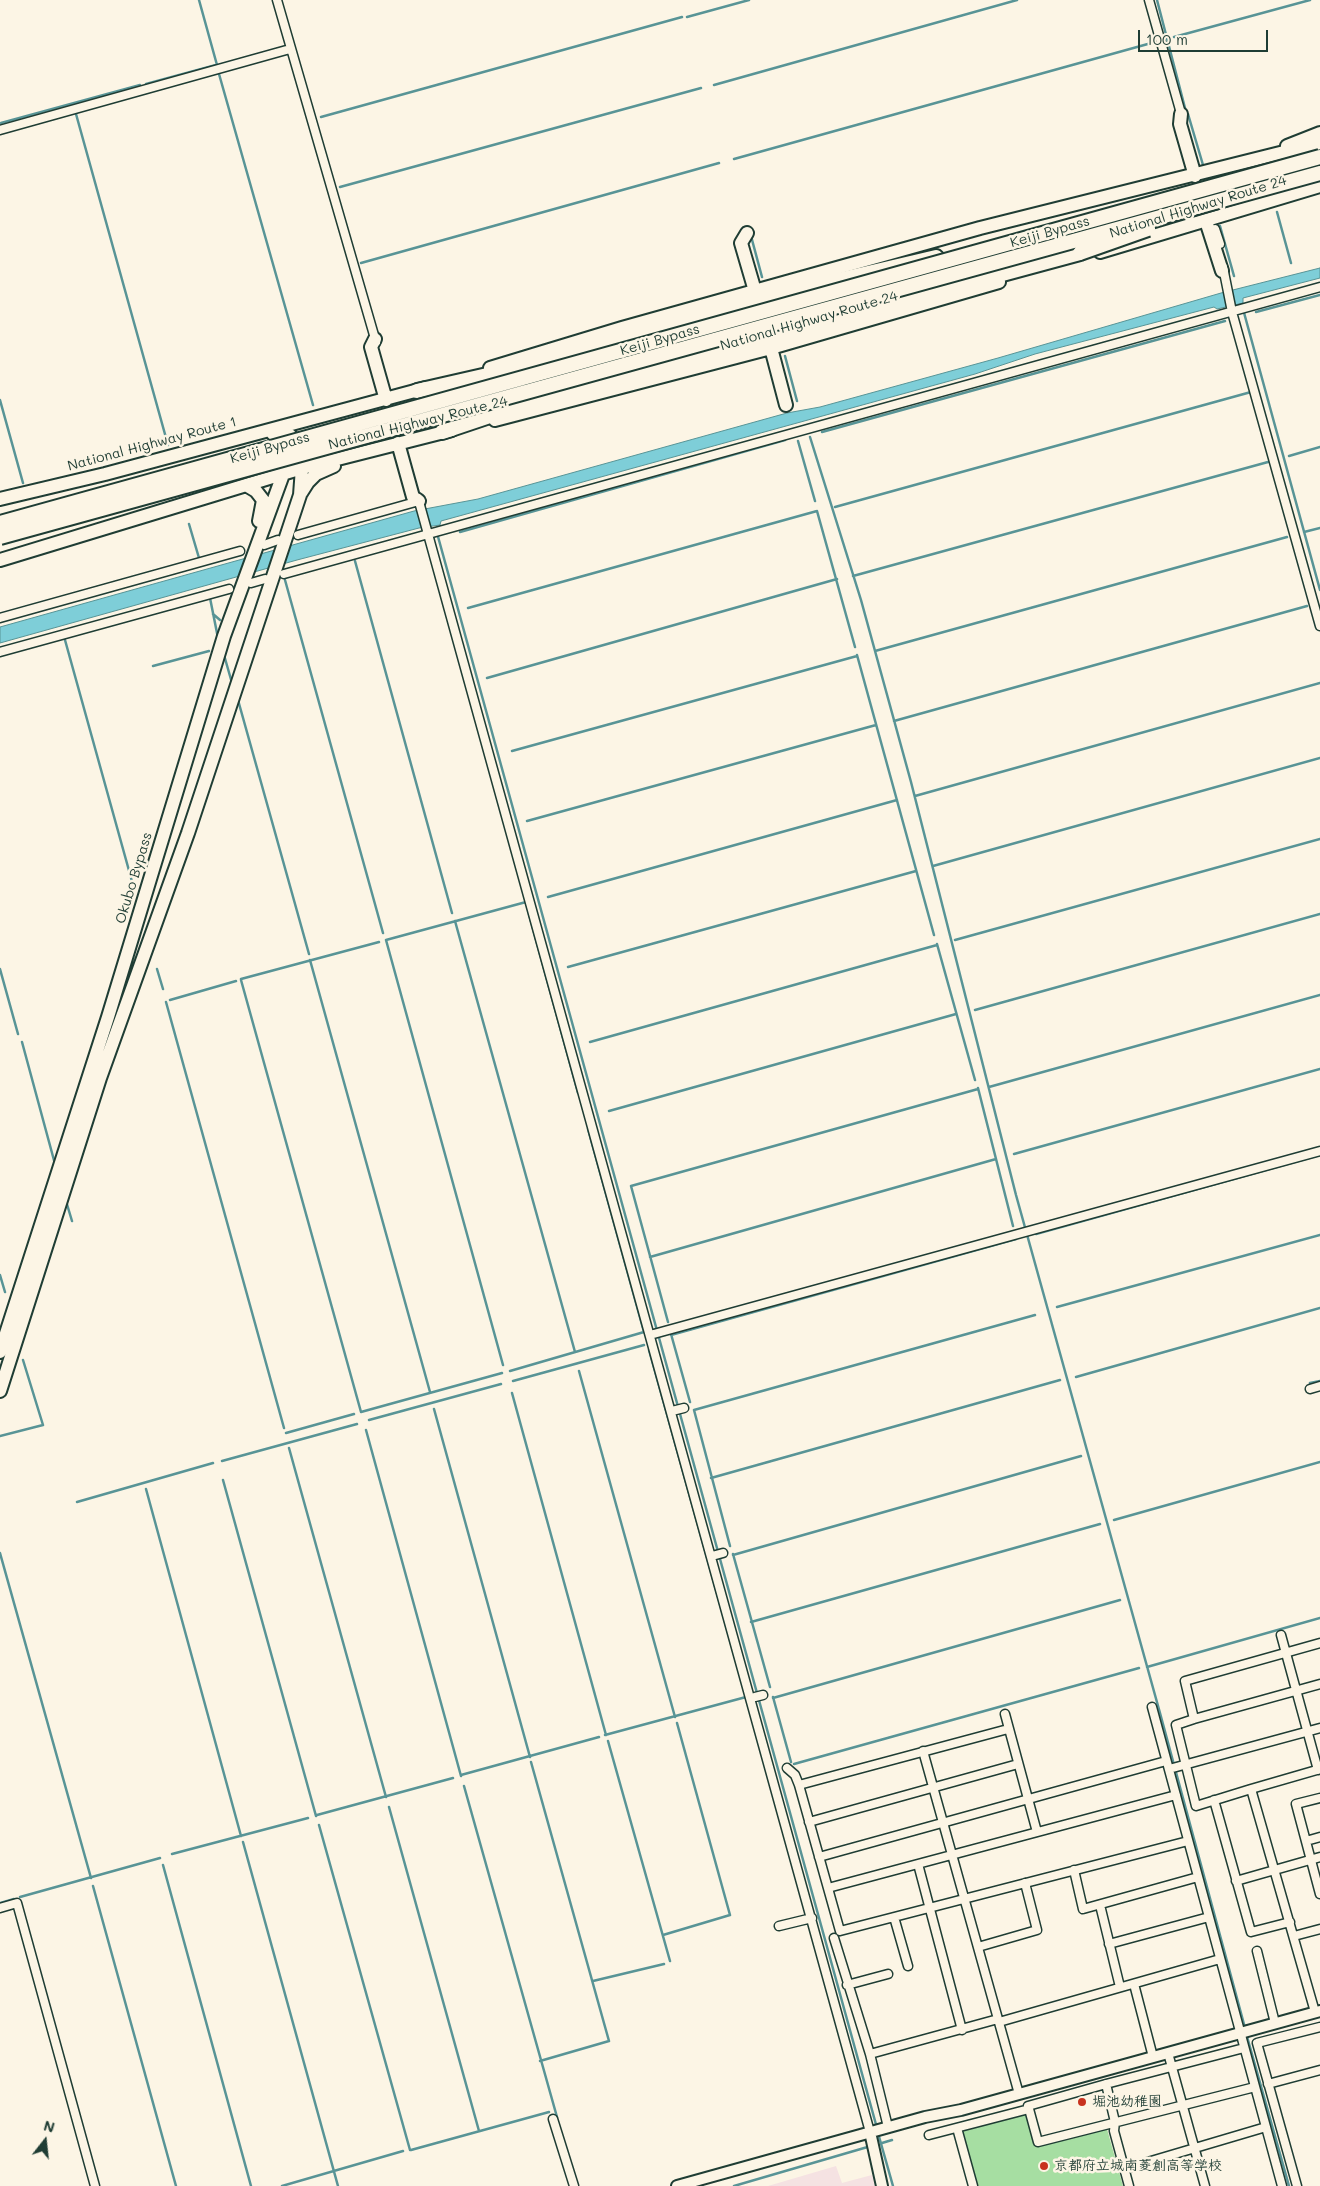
<!DOCTYPE html>
<meta charset="utf-8">
<style>
body{margin:0}
#map{position:relative;width:1320px;height:2186px;overflow:hidden;background:#fcf5e5;font-family:Mali,sans-serif}
canvas{display:block}
.north{position:absolute;left:20px;top:2116px;width:50px;height:50px;-webkit-text-stroke:4px #fcf5e5;paint-order:stroke;rotate:16deg;font-size:14px;font-weight:700;line-height:20px;text-align:center;color:#1f3d34}
.north::after{content:'';display:block;margin:auto;width:18px;height:22px;background:#1f3d34;clip-path:polygon(50% 0,100% 100%,50% 72%,0 100%)}
.scale{position:absolute;left:1138px;top:30px;width:130px;height:22px;box-sizing:border-box;border:2px solid #1f3d34;border-top:0;padding-left:6px;font-size:15px;line-height:18px;white-space:nowrap;color:#1f3d34;-webkit-text-stroke:4px #fcf5e5;paint-order:stroke}
</style>
<div id="map">
<canvas width="1320" height="2186"></canvas>
<div class="north">N</div>
<div class="scale">100 m</div>
</div>
<script>
const g = document.querySelector('canvas').getContext('2d');
g.lineJoin = 'round';
function fillPath(path, color) { g.fillStyle = color; g.fill(path, 'evenodd'); }
const shape = rows => new Path2D(rows.map(r => 'M' + r).join(''));
function stroke(path, color, width, dash) { g.strokeStyle = color; g.lineWidth = width; g.lineCap = dash ? 'butt' : 'round'; g.setLineDash(dash || []); g.stroke(path); }
function write(font, color, halo, rows, align = 'center') {
  g.font = font + ' Mali,"Klee One",sans-serif'; g.lineWidth = 5; g.setLineDash([]); g.textBaseline = 'middle'; g.strokeStyle = halo; g.fillStyle = color; for (const [text, x, y, turn = 0] of rows) {
    g.save(); g.translate(x, y); g.rotate((+turn || 0) * Math.PI / 180); g.textAlign = isNaN(turn) ? turn : align; if (halo) g.strokeText(text, 0, 0); g.fillText(text, 0, 0); g.restore();
  }
}
const built = shape([
 [836,2166,842,2183,872,2175,875,2186,768,2186]
]);
const green = shape([
 [1024,2113,1027,2115,1036,2146,1104,2127,1107,2129,1123,2186,976,2186,961,2133,962,2129]
]);
const water = shape([
 [1320,268,1320,278,1243,298,1243,303,1217,309,1214,307,1035,354,975,374,441,521,440,525,419,528,297,560,0,643,0,627,414,511,478,499,787,413,820,407,998,358,1221,293,1320,268]
]);
const stream = shape([
 [199,0,217,65],
 [1157,0,1185,108],
 [687,17,749,0],
 [1174,37,1310,0],
 [219,74,313,405],
 [146,84,216,65],
 [714,85,1017,0],
 [76,114,168,445],
 [1188,114,1203,165],
 [321,117,682,17],
 [1,123,140,85],
 [734,159,1155,42],
 [340,187,701,88],
 [1277,212,1291,263],
 [1220,226,1234,276],
 [751,236,762,277],
 [361,263,719,163],
 [1243,309,1320,590],
 [1256,312,1320,295],
 [785,356,797,401],
 [0,400,23,483],
 [822,432,1225,321],
 [810,437,861,600,911,782,1016,1195,1160,1713,1245,2028],
 [798,441,815,501],
 [1289,456,1320,447],
 [835,507,1251,392],
 [817,511,855,647],
 [189,524,199,558],
 [460,532,785,440],
 [1304,532,1320,528],
 [437,533,877,2128],
 [355,561,452,913],
 [853,576,1268,462],
 [285,580,383,933],
 [210,598,218,638],
 [468,608,817,511],
 [213,614,220,620],
 [65,640,133,885],
 [875,651,1287,537],
 [224,655,232,683],
 [857,655,934,935],
 [153,666,209,651],
 [487,678,837,579],
 [238,700,309,954],
 [894,721,1307,606],
 [512,751,857,656],
 [915,796,1320,683],
 [527,821,876,725],
 [933,866,1320,758],
 [548,897,897,800],
 [529,914,578,1093],
 [455,921,575,1352],
 [386,940,503,1365],
 [386,940,526,902,526,903],
 [955,940,1320,839],
 [937,944,975,1080],
 [310,960,430,1392],
 [568,967,916,871],
 [0,969,18,1034],
 [157,969,163,989],
 [241,979,379,942],
 [241,980,361,1412,502,1373],
 [170,1000,236,981],
 [166,1002,284,1428],
 [975,1010,1320,914],
 [22,1042,55,1164],
 [590,1042,937,945],
 [989,1087,1320,995],
 [978,1088,1013,1226],
 [609,1111,956,1014],
 [1014,1154,1320,1069],
 [66,1201,72,1221],
 [1036,1234,1320,1155],
 [650,1257,996,1159],
 [0,1275,5,1292],
 [1057,1307,1320,1235],
 [668,1322,631,1186,978,1089],
 [671,1334,690,1402],
 [671,1335,1016,1239],
 [510,1371,644,1332,588,1129],
 [579,1371,675,1717],
 [1076,1377,1320,1308],
 [513,1381,644,1345],
 [1310,1383,1320,1381],
 [512,1393,606,1735],
 [434,1409,530,1757],
 [694,1410,1035,1315],
 [694,1410,730,1546],
 [369,1420,501,1384],
 [366,1430,461,1776],
 [286,1433,354,1414],
 [0,1436,43,1425,23,1360],
 [289,1448,386,1797],
 [222,1461,357,1424],
 [711,1478,1060,1380],
 [223,1480,316,1816],
 [146,1489,241,1836],
 [77,1502,213,1463],
 [1114,1520,1320,1462],
 [0,1553,91,1878],
 [733,1554,770,1687],
 [733,1555,1081,1456],
 [751,1622,1100,1524],
 [1147,1667,1320,1618],
 [773,1697,791,1762],
 [773,1698,1120,1600],
 [605,1735,746,1697,649,1350],
 [608,1741,670,1961],
 [531,1762,609,2041,540,2061],
 [794,1764,1139,1668],
 [461,1775,599,1737],
 [464,1786,557,2117],
 [389,1807,479,2131],
 [317,1815,453,1778],
 [319,1825,410,2150],
 [243,1842,338,2186],
 [172,1854,308,1818],
 [163,1865,251,2186],
 [93,1886,176,2186],
 [20,1897,160,1858],
 [0,1903,14,1899],
 [663,1935,730,1915,677,1723],
 [593,1981,664,1964],
 [1246,2033,1289,2186],
 [878,2133,893,2186],
 [882,2143,892,2140],
 [411,2150,549,2112],
 [282,2186,403,2151],
 [734,2186,871,2146]
]);
const minorTunnel = shape([
 [391,394,405,445]
]);
const minor = shape([
 [277,0,376,342],
 [1149,0,1182,117],
 [0,130,290,49],
 [1215,229,1220,244],
 [1223,267,1232,312,1320,626],
 [418,498,870,2132],
 [298,535,419,501],
 [264,545,278,540],
 [284,574,1320,287],
 [251,583,265,579],
 [0,618,240,551],
 [0,652,229,589],
 [650,1335,1320,1151],
 [1310,1389,1320,1386],
 [672,1411,684,1408],
 [712,1556,723,1553],
 [1281,1635,1318,1770],
 [755,1697,763,1695],
 [1152,1707,1282,2186],
 [1005,1714,1037,1832],
 [1194,1719,1320,1684],
 [923,1751,1019,2094],
 [787,1768,795,1775,799,1785,840,1931,1188,1841],
 [1169,1769,1320,1728],
 [799,1785,1008,1729],
 [1251,1789,1320,1769],
 [1320,1798,1296,1804,1320,1894],
 [1214,1800,1251,1932,1290,1922],
 [809,1822,1018,1764],
 [1306,1841,1320,1837],
 [819,1857,1166,1761],
 [918,1864,962,2030],
 [1074,1870,1083,1909,1198,1877],
 [1236,1881,1320,1857],
 [828,1888,1176,1795],
 [1100,1905,1120,1987],
 [0,1908,17,1903,95,2186],
 [894,1917,908,1966],
 [779,1926,812,1918],
 [1294,1936,1320,1929],
 [834,1938,870,2054,888,2127],
 [1109,1944,1209,1917],
 [978,1947,1037,1930,1025,1883],
 [1257,1951,1275,2023],
 [1134,1984,1153,2057],
 [847,1985,888,1974],
 [1315,2012,1251,1789,1196,1806,1176,1725,1194,1719,1185,1681,1320,1643],
 [999,2022,1220,1959],
 [1168,2053,1205,2186],
 [870,2054,998,2019],
 [1106,2084,1115,2122,1114,2131,1129,2186],
 [1268,2084,1320,2070],
 [1029,2109,1038,2142,1255,2087],
 [553,2119,574,2186],
 [957,2128,973,2186],
 [929,2135,1029,2109,1028,2106,1106,2084,1244,2048],
 [1124,2169,1266,2127],
 [1297,2186,1257,2043,1320,2027]
]);
const tertiary = shape([
 [870,2132,882,2186],
 [677,2186,925,2117,961,2110,1320,2011]
]);
const trunk = shape([
 [1181,114,1180,124,1195,176],
 [1287,146,1320,133],
 [1206,221,1222,271],
 [747,233,741,243,755,291],
 [1100,252,1320,186],
 [375,339,371,347,386,400],
 [771,348,786,405],
 [490,368,622,328,980,228,1320,143],
 [495,420,771,348,999,282],
 [398,443,413,497,419,501],
 [246,485,256,491,263,500,259,521],
 [301,493,308,482,316,474,334,466],
 [0,499,105,474,426,388],
 [0,560,302,468,452,430],
 [0,1352,108,1017,224,636,285,469],
 [0,1391,100,1078,188,833,300,495,302,468,296,445,290,435,286,433,273,434]
]);
const motorway = shape([
 [417,391,518,368,796,290,936,257],
 [442,432,540,399,1080,253]
]);
const motorwayBridge = shape([
 [1080,253,1148,229],
 [0,523,1320,157],
 [0,537,1320,173]
]);
const markers = [
 [1082,2102,5,"#c8321e"],
 [1044,2166,5,"#c8321e"]
];
const streetNames = [
 ["National Highway Route 24",1198,207,-17],
 ["Keiji Bypass",1050,232,-16],
 ["National Highway Route 24",809,321,-16],
 ["Keiji Bypass",660,340,-16],
 ["National Highway Route 24",418,423,-14],
 ["National Highway Route 1",152,444,-15],
 ["Keiji Bypass",270,448,-16],
 ["Okubo Bypass",134,878,-73]
];
const poiNames = [
 ["堀池幼稚園",1092,2102],
 ["京都府立城南菱創高等学校",1054,2166]
];
fillPath(built, '#f5e2e2');
fillPath(green, '#a6dea2');
fillPath(water, '#7eced8');
stroke(water, '#589496', 1);
stroke(stream, '#589496', 2.5);
stroke(minorTunnel, '#d0d0c2', 8, [8, 4]);
stroke(minor, '#1f3d34', 11);
stroke(tertiary, '#1f3d34', 14);
stroke(trunk, '#1f3d34', 16);
stroke(motorway, '#1f3d34', 18);
stroke(minor, '#fcf5e5', 8);
stroke(tertiary, '#fcf5e5', 10);
stroke(trunk, '#fcf5e5', 12);
stroke(motorway, '#fcf5e5', 14);
stroke(motorwayBridge, '#1f3d34', 18, []);
stroke(motorwayBridge, '#fcf5e5', 14);
for (const [x, y, r, color] of markers) { const dot = new Path2D(); dot.arc(x, y, r, 0, 2 * Math.PI); g.fillStyle = color; g.fill(dot); stroke(dot, '#fcf5e5', 2); }
write('14px', '#1f3d34', '#fcf5e5', streetNames);
write('bold 14px', '#1f3d34', '#fcf5e5', poiNames, 'left');
</script>
